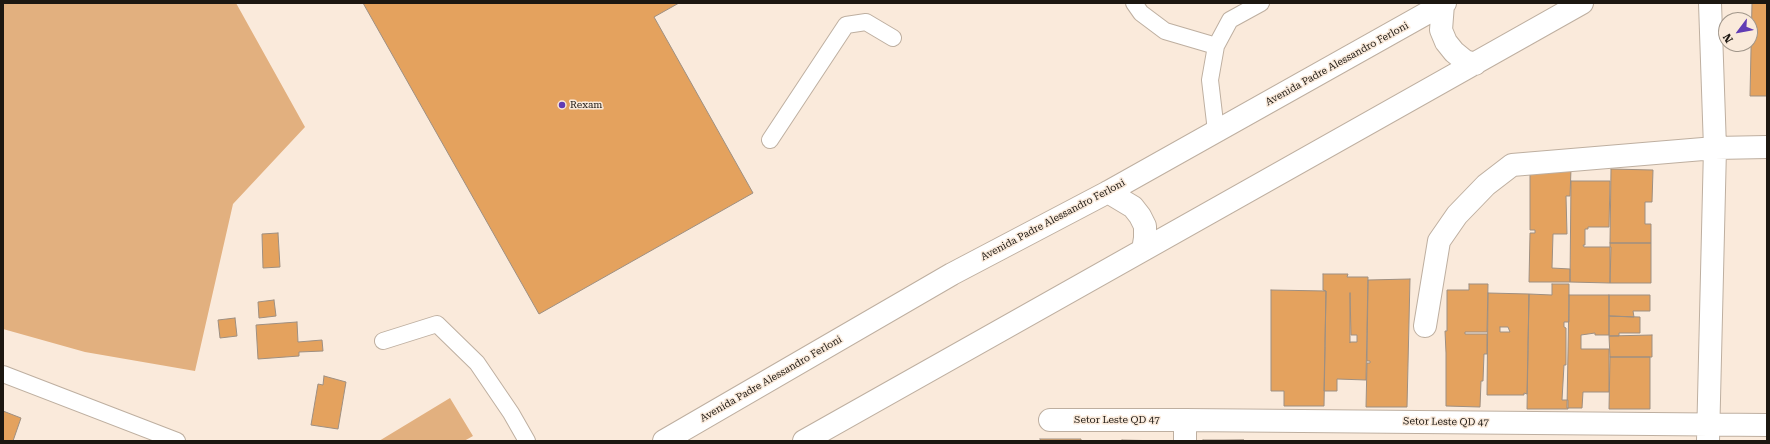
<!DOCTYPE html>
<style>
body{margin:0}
#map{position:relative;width:1770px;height:444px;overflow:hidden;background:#faeadb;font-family:"Roboto Serif",serif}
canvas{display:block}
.frame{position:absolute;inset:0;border:4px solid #1c1711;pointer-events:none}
.north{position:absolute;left:1718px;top:12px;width:40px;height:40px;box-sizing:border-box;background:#faeadb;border:1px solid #a1968a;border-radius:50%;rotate:238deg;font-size:11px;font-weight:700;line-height:16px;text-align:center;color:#1c1711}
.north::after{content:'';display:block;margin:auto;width:14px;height:18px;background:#613cb4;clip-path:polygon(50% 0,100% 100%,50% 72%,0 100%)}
</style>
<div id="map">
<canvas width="1770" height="444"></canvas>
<div class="frame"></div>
<div class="north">N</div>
</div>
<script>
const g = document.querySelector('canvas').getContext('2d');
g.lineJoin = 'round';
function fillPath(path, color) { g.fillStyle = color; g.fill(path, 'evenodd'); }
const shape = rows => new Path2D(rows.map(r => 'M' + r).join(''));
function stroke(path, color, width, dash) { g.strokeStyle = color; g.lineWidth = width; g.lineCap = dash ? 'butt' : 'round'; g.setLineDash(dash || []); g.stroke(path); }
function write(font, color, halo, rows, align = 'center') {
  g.font = font + ' "Roboto Serif",serif'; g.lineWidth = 3; g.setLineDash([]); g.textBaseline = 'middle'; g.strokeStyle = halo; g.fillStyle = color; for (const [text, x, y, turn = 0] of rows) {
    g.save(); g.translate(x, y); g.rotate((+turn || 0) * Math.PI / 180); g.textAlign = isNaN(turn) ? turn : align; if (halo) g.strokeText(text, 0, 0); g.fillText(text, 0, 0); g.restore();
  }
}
const green = shape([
 [3,3,236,3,305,127,233,204,195,371,85,352,3,329],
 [450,398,473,436,464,441,379,441]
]);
const building = shape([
 [363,3,679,3,654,17,753,193,539,314,363,3],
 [1752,3,1767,3,1767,96,1750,96,1752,3],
 [1530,169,1571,169,1570,196,1566,196,1567,234,1553,234,1552,268,1570,269,1570,282,1529,282,1530,233,1535,233,1535,230,1530,230,1530,169],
 [1611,169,1653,170,1652,202,1645,202,1645,224,1651,224,1651,243,1610,243,1611,169],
 [1571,181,1610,181,1609,227,1588,227,1588,229,1585,229,1585,245,1583,245,1584,247,1611,247,1610,283,1570,282,1571,181],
 [278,233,280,267,263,268,262,234,278,233],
 [1610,243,1651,243,1651,283,1610,283,1610,243],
 [1323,274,1348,274,1347,277,1368,277,1366,380,1337,379,1337,391,1324,391,1326,291,1323,290,1323,274],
 [1350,293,1351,335,1357,335,1357,342,1350,342,1350,343,1350,293],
 [1410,279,1407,407,1366,407,1367,363,1370,363,1370,361,1367,361,1368,280,1410,279],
 [1469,284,1488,284,1487,332,1465,332,1465,334,1487,334,1487,354,1484,354,1483,381,1481,381,1480,407,1446,406,1446,353,1445,331,1447,331,1447,290,1469,290,1469,284],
 [1552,284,1569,284,1569,322,1564,322,1564,327,1566,328,1566,365,1564,365,1562,400,1568,400,1568,409,1527,409,1529,294,1552,295,1552,284],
 [1271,290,1326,291,1324,406,1284,406,1284,391,1271,391,1271,290],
 [1488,293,1529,294,1527,394,1524,393,1524,395,1487,395,1488,293],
 [1500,327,1508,327,1510,332,1500,332,1500,327],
 [1569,295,1609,295,1609,335,1595,335,1595,333,1581,335,1581,349,1609,349,1609,392,1583,392,1582,408,1567,408,1569,295],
 [1609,295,1650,295,1650,311,1633,311,1634,317,1609,316,1609,295],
 [274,300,276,316,259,318,258,302,274,300],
 [1609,316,1640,317,1640,333,1619,333,1619,336,1609,336,1609,316],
 [235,318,237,336,220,338,218,320,235,318],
 [297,322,298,342,322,340,323,351,299,352,299,356,258,359,256,325,297,322],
 [1652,335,1652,357,1610,357,1609,336,1652,335],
 [1610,357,1650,357,1650,409,1609,409,1610,357],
 [324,376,346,382,338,429,311,425,318,384,323,385,324,376],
 [3,411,21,418,13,441,3,441,3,411],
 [1040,439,1081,439,1081,441,1041,441,1040,439],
 [1122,440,1163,441,1122,441,1122,440],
 [1203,440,1244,440,1203,441,1203,440]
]);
const service = shape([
 [1134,3,1141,13,1165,31,1216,46],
 [1216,131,1210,80,1216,46,1230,20,1261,3],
 [770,140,846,25,866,22,893,38],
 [383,341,437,324,477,363,511,413,527,441],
 [3,374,177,441]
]);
const minor = shape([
 [1425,326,1439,241,1457,215,1486,185,1512,165,1715,148,1767,147],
 [1050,420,1185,420,1767,425],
 [1185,441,1185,420],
 [1708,441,1715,148,1710,3]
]);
const secondary = shape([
 [1443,4,1441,30,1446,42,1454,52,1465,61,1475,64],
 [1108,192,1133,207,1140,216,1145,226,1145,238,1143,250],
 [664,441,952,274,1108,192,1445,3],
 [804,441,1582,3]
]);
const markers = [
 [562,105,4,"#613cb4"]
];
const streetNames = [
 ["Avenida Padre Alessandro Ferloni",1337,64,-29],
 ["Avenida Padre Alessandro Ferloni",1053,220,-28],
 ["Avenida Padre Alessandro Ferloni",771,379,-30],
 ["Setor Leste QD 47",1117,420],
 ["Setor Leste QD 47",1446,422,1]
];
const poiNames = [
 ["Rexam",570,105]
];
fillPath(green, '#e2b07f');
fillPath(building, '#e4a25e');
stroke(building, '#9e8f81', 1);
stroke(service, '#beafa0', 18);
stroke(minor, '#beafa0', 24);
stroke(secondary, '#beafa0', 24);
stroke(service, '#fff', 16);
stroke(minor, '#fff', 22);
stroke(secondary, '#fff', 22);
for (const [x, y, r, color] of markers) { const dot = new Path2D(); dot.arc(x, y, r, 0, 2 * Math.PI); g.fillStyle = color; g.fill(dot); stroke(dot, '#faeadb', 1.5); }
write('10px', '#1c1711', '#faeadb', streetNames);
write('10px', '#1c1711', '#faeadb', poiNames, 'left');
</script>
